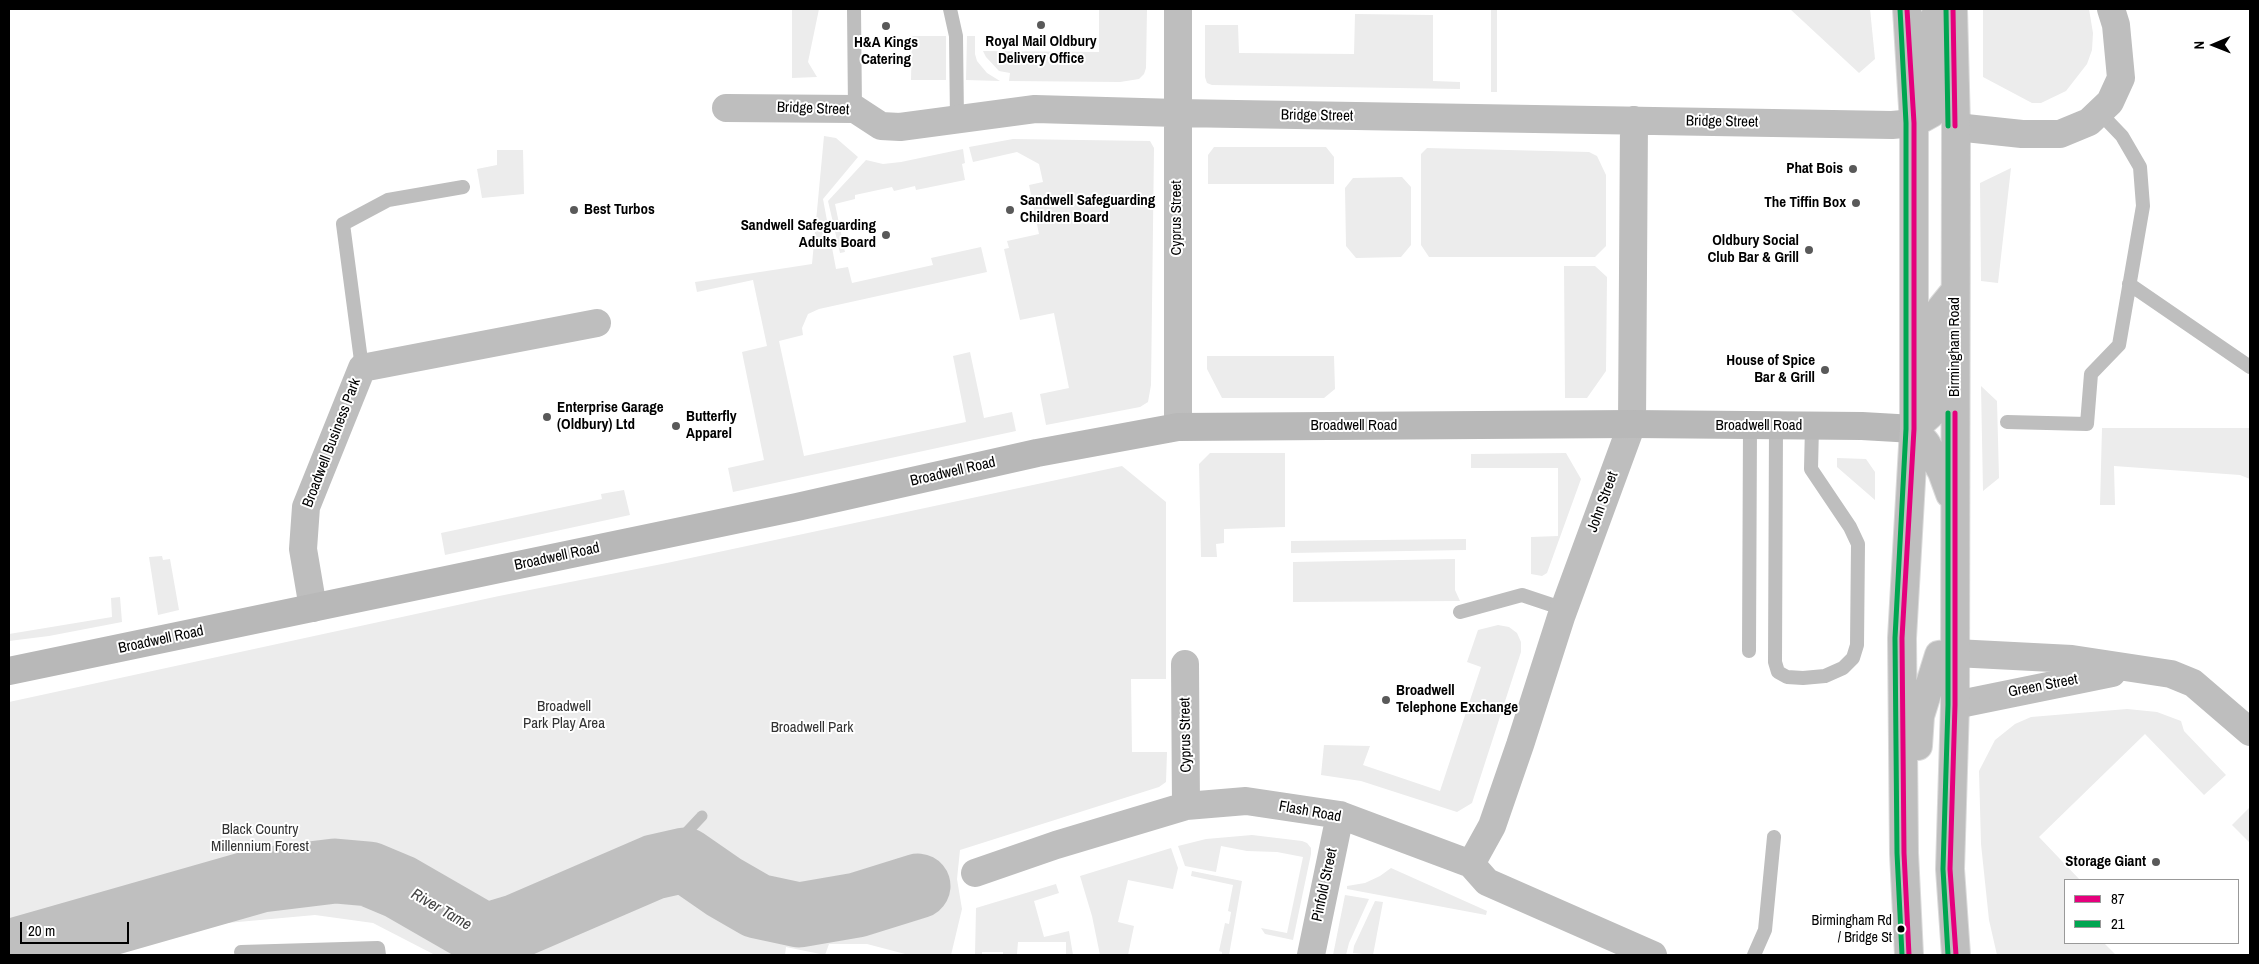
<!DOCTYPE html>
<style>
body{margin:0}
#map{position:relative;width:2259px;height:964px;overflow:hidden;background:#fff;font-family:"Archivo Narrow",sans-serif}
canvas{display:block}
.frame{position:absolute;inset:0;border:10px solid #000;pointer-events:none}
.legend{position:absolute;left:2064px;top:879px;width:175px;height:65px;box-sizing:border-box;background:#fff;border:1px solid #999;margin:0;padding:6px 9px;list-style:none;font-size:15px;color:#000}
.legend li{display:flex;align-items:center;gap:10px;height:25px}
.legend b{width:25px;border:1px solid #999}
.north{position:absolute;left:2189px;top:20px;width:50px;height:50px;-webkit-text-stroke:4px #fff;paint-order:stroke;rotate:269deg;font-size:14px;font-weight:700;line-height:20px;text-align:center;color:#000}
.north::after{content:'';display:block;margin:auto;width:18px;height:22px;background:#000;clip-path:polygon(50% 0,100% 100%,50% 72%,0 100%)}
.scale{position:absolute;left:20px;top:922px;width:109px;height:22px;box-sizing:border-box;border:2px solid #000;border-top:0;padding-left:6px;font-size:15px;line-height:18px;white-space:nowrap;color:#000;-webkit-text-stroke:4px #fff;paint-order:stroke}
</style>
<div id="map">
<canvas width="2259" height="964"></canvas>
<div class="frame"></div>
<ul class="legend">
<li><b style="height:6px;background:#e5007d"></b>87</li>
<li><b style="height:6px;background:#00a651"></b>21</li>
</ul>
<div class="north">N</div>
<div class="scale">20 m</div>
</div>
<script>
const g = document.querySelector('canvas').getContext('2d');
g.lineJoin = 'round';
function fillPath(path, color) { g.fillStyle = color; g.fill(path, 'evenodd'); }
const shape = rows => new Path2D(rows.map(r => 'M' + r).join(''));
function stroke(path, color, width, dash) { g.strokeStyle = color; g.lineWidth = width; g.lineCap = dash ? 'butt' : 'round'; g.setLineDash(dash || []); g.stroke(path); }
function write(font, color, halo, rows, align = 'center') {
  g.font = font + ' "Archivo Narrow",sans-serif'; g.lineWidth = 4; g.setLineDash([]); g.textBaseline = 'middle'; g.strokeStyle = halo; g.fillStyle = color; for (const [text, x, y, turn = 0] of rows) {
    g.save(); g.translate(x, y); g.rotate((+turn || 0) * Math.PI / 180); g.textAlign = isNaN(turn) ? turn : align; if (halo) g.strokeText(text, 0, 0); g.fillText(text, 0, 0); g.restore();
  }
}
const green = shape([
 [792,9,819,9,808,62,817,77,792,78],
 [1099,9,1147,9,1146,68,1144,74,1139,79,1120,82,1009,81,1010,73,999,71,986,57,983,51,1099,52],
 [1491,9,1497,9,1497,92,1491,92],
 [1790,9,1870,9,1875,59,1859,73],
 [1983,9,2089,9,2093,33,2092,50,2087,64,2066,91,2041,103,2032,103,1983,77],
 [1355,14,1433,15,1433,81,1460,82,1460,89,1212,85,1207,83,1205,77,1205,25,1238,25,1239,53,1354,54],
 [912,36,946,36,946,80,911,80],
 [967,36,975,36,975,54,977,61,987,73,1000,81,966,80],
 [824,136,836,138,858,157,823,199,836,269,848,267,852,283,933,265,931,258,981,247,987,272,819,309,808,314,802,328,803,335,779,341,804,456,966,422,953,356,970,352,984,418,1012,412,1016,431,733,492,728,468,764,460,742,352,767,346,753,280,697,292,695,282,812,264],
 [1013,139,1150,141,1154,148,1151,385,1148,402,1140,407,1046,425,1040,394,1069,388,1054,313,1020,320,1004,249,1009,248,1007,241,1039,234,1029,185,1043,182,1039,164,1017,152,973,162,969,147],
 [1214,147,1326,147,1334,157,1334,184,1208,184,1208,155],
 [1427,148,1589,152,1597,156,1606,175,1606,246,1595,257,1429,257,1421,245,1421,154],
 [963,149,965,163,962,164,965,180,916,190,915,186,894,191,892,187,855,195,855,199,835,204,845,252,840,253,828,201,866,160,883,164,901,162],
 [497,150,523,150,524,194,482,198,477,169,497,165],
 [2011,168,1998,283,1981,281,1980,183],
 [1402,177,1411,187,1411,245,1401,257,1356,258,1346,246,1345,188,1353,178],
 [1564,266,1595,266,1607,277,1606,371,1587,398,1565,398],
 [1207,356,1334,356,1335,389,1324,398,1222,398,1207,369],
 [1981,386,1997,401,1999,478,1983,491],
 [2102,428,2250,428,2250,479,2240,475,2114,466,2115,505,2100,505],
 [1210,453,1285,453,1285,527,1224,529,1224,543,1216,544,1217,557,1201,557,1199,464],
 [1566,453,1581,479,1547,573,1542,576,1531,574,1531,537,1558,536,1558,468,1471,468,1471,454],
 [1837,458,1866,459,1875,472,1875,500,1837,467],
 [1122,466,1166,502,1166,679,1131,679,1132,752,1167,752,1166,782,1159,787,960,850,957,879,962,909,951,955,909,955,867,944,829,944,825,955,786,947,785,955,435,955,373,923,315,915,227,923,92,955,9,955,9,702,499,596,667,563],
 [624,490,630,515,445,555,441,533,602,499,601,494],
 [1466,539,1466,550,1291,553,1291,541],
 [162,556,163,560,170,559,179,610,158,615,149,557],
 [1455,559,1455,590,1460,601,1293,602,1293,562],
 [120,597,122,622,49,636,9,641,9,634,112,617,111,598],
 [1498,625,1509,627,1517,633,1521,642,1521,652,1472,803,1457,812,1361,781,1321,775,1324,745,1370,746,1363,765,1440,791,1481,667,1467,662,1478,630],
 [2127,709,2157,712,2181,721,2184,731,2226,775,2204,795,2145,734,2039,837,2080,880,2065,880,2065,943,2104,943,2116,955,1997,955,1989,920,1981,844,1979,771,1995,740,2015,724,2031,717],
 [2250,807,2250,843,2232,825],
 [1252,835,1302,841,1307,843,1311,848,1311,854,1293,940,1265,934,1261,928,1287,933,1303,857,1277,852,1247,851,1221,846,1216,872,1185,866,1178,846,1206,839],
 [1171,848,1178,868,1173,889,1128,880,1118,922,1134,926,1128,955,1100,955,1092,916,1080,876],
 [1391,868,1487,911,1486,915,1347,889,1347,886,1365,883,1380,876],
 [1192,871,1242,881,1229,955,1222,955,1222,952,1219,951,1225,923,1229,924,1231,912,1228,911,1233,885,1191,876],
 [1056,884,1059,893,1034,901,1044,937,1069,931,1073,955,1066,955,1066,942,1018,942,1017,954,1003,955,1003,952,982,952,982,955,975,955,976,908],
 [1345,895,1369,899,1349,943,1346,955,1333,955],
 [1375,901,1383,902,1373,955,1353,953,1354,946]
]);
const stream = shape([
 [654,867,702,816]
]);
const river = shape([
 [9,952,261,880,335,871,369,874,400,887,485,936,515,927,654,867,685,860,724,887,757,906,799,915,857,905,918,886]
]);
const lane = shape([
 [854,9,855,109],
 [950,9,956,36,957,120],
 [2129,284,2250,367],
 [362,368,343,224,388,200,463,187],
 [2007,422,2087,424,2091,374,2119,345,2143,206,2140,167,2122,136,2099,112],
 [1776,426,1775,662,1778,672,1787,677,1803,678,1825,676,1843,668,1853,658,1857,645,1858,544,1850,527,1811,469,1812,426],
 [1460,612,1522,595,1564,609],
 [1749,651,1750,426],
 [241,952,378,948,379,955],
 [1754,955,1765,930,1774,837]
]);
const street = shape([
 [726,108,855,109,881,126,900,127,1035,109,1177,113,1892,125,1914,123],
 [1956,127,2022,134,2060,134,2089,122,2110,102,2121,78,2116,25,2111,9],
 [1178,427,1178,9],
 [313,608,303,549,306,507,362,368,597,323],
 [1955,653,2072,659,2171,674,2193,683,2250,732],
 [1185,664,1186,806],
 [1955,705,2112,673],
 [1471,864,1492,826,1520,745,1561,617,1632,424,1634,120],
 [975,873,1056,845,1186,806,1246,801,1340,815,1471,864,1487,882,1653,955],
 [1311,955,1340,815]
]);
const secondary = shape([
 [9,671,797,507,1037,453,1178,427,1632,424,1862,426,1914,429]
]);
const primary = shape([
 [1907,9,1914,123,1914,429,1902,638,1904,853,1909,955],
 [1953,9,1956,127,1955,705,1950,869,1956,955],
 [1914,123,1932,113,1932,21,1941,9],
 [1914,429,1934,411,1934,317,1955,291],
 [1914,429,1926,443,1942,472,1950,494],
 [1918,746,1920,716,1939,655,1955,653]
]);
const bus1 = shape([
 [1907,9,1914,123,1914,429,1902,638,1904,853,1909,955],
 [1953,9,1955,126],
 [1955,413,1955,705,1950,869,1956,955]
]);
const bus2 = shape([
 [1900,9,1906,123,1906,429,1895,638,1897,853,1902,955],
 [1946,9,1948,126],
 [1948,413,1948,705,1943,869,1948,955]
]);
const markers = [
 [1041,25,5,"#595959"],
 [886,26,5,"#595959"],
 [1853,169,5,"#595959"],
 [1856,203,5,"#595959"],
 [574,210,5,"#595959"],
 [1010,210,5,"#595959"],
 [886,235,5,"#595959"],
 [1809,250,5,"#595959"],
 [1825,370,5,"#595959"],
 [547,417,5,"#595959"],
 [676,426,5,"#595959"],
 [1386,700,5,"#595959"],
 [2156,862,5,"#595959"],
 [1901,929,4.5,"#000"]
];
const busNames = [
 ["Birmingham Rd",1892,921],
 ["/ Bridge St",1892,938]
];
const poiNames = [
 ["Royal Mail Oldbury",1041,42,"center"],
 ["Delivery Office",1041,59,"center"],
 ["H&A Kings",886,43,"center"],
 ["Catering",886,60,"center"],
 ["Phat Bois",1843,169],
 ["Sandwell Safeguarding",1020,201,"left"],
 ["Children Board",1020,218,"left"],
 ["The Tiffin Box",1846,203],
 ["Best Turbos",584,210,"left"],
 ["Sandwell Safeguarding",876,226],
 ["Adults Board",876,243],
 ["Oldbury Social",1799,241],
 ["Club Bar & Grill",1799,258],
 ["House of Spice",1815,361],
 ["Bar & Grill",1815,378],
 ["Enterprise Garage",557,408,"left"],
 ["(Oldbury) Ltd",557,425,"left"],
 ["Butterfly",686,417,"left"],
 ["Apparel",686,434,"left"],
 ["Broadwell",1396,691,"left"],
 ["Telephone Exchange",1396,708,"left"],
 ["Storage Giant",2146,862]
];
const streetNames = [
 ["Bridge Street",813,109,2],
 ["Bridge Street",1317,116,1],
 ["Bridge Street",1722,122,1],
 ["Cyprus Street",1177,218,-90],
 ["Birmingham Road",1955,347,-90],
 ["Broadwell Road",1354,426],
 ["Broadwell Road",1759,426],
 ["Broadwell Business Park",332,443,-69],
 ["Broadwell Road",953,472,-13],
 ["John Street",1603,502,-70],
 ["Broadwell Road",557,557,-12],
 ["Broadwell Road",161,640,-12],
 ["Green Street",2043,686,-11],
 ["Cyprus Street",1186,735,-91],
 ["Flash Road",1310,812,10],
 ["Pinfold Street",1325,885,-78]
];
const parkNames = [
 ["Broadwell",564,707],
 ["Park Play Area",564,724],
 ["Broadwell Park",812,728],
 ["Black Country",260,830],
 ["Millennium Forest",260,847]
];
const waterNames = [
 ["River Tame",441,910,30]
];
fillPath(green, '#ececec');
stroke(stream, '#bfbfbf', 11);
stroke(river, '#bfbfbf', 65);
stroke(primary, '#dbdbdb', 30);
stroke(lane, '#bebebe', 14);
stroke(street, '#bebebe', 28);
stroke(secondary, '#b8b8b8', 28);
stroke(primary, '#bebebe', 28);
stroke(bus1, '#e5007d', 5);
stroke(bus2, '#00a651', 5);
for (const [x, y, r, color] of markers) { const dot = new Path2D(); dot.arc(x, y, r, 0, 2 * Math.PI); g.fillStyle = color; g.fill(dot); stroke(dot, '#fff', 2); }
write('14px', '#000', '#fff', busNames, 'right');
write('bold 15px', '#000', '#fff', poiNames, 'right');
write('15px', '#000', '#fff', streetNames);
write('15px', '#333', '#fff', parkNames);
write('italic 16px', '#444', '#fff', waterNames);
</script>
